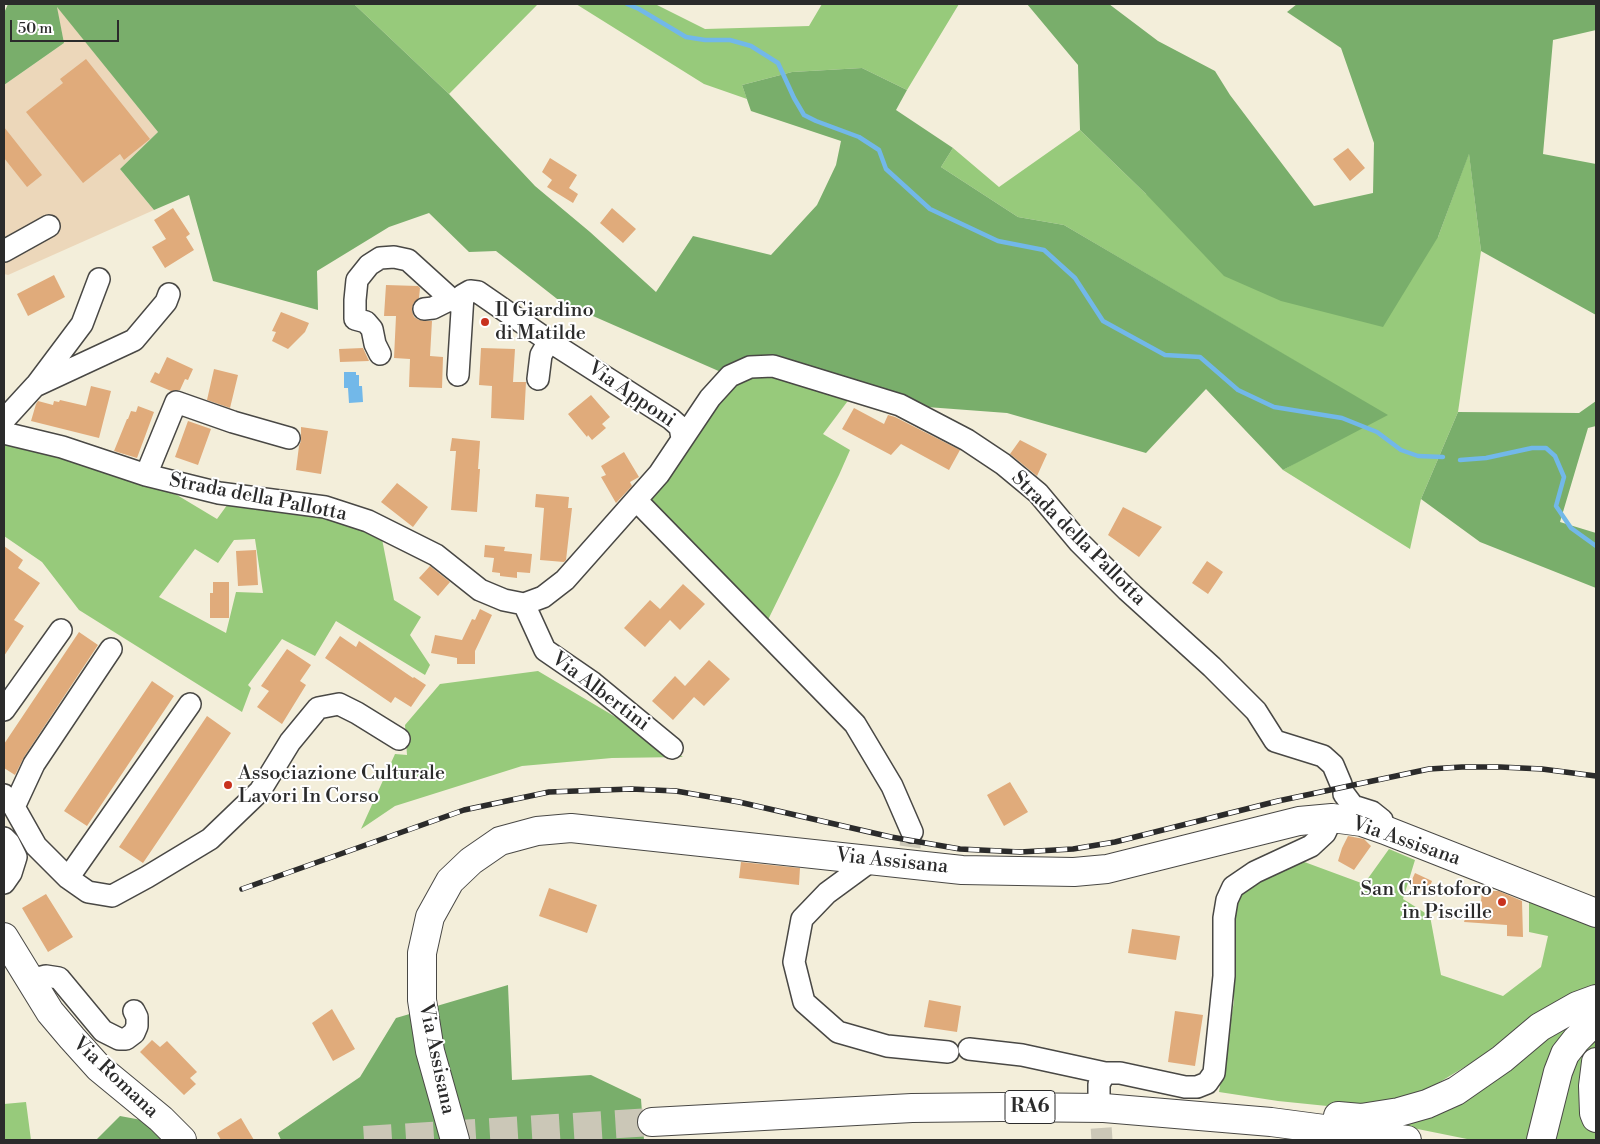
<!DOCTYPE html>
<style>
body{margin:0}
#map{position:relative;width:1600px;height:1144px;overflow:hidden;background:#f3eeda;font-family:"Libre Bodoni",serif}
canvas{display:block}
.frame{position:absolute;inset:0;border:5px solid #2b2b2b;pointer-events:none}
.scale{position:absolute;left:10px;top:20px;width:109px;height:22px;box-sizing:border-box;border:2px solid #2b2b2b;border-top:0;padding-left:6px;font-size:15px;line-height:18px;white-space:nowrap;color:#2b2b2b;-webkit-text-stroke:4px #fff;paint-order:stroke}
</style>
<div id="map">
<canvas width="1600" height="1144"></canvas>
<div class="frame"></div>
<div class="scale">50 m</div>
</div>
<script>
const g = document.querySelector('canvas').getContext('2d');
g.lineJoin = 'round';
function fillPath(path, color) { g.fillStyle = color; g.fill(path, 'evenodd'); }
const shape = rows => new Path2D(rows.map(r => 'M' + r).join(''));
function stroke(path, color, width, dash) { g.strokeStyle = color; g.lineWidth = width; g.lineCap = dash ? 'butt' : 'round'; g.setLineDash(dash || []); g.stroke(path); }
function write(font, color, halo, rows, align = 'center') {
  g.font = font + ' "Libre Bodoni",serif'; g.lineWidth = 4; g.setLineDash([]); g.textBaseline = 'middle'; g.strokeStyle = halo; g.fillStyle = color; for (const [text, x, y, turn = 0] of rows) {
    g.save(); g.translate(x, y); g.rotate((+turn || 0) * Math.PI / 180); g.textAlign = isNaN(turn) ? turn : align; if (halo) g.strokeText(text, 0, 0); g.fillText(text, 0, 0); g.restore();
  }
}
const built = shape([
 [56,5,158,132,120,169,154,210,8,275,4,274,4,85,64,43]
]);
const green = shape([
 [354,4,538,4,449,94],
 [576,4,655,4,705,29,809,26,822,4,959,4,907,90,862,68,792,72,742,85,747,99,704,84],
 [1080,130,1146,194,1438,237,1469,153,1481,251,1458,412,1421,499,1410,549,1283,470,1383,413,1064,225,1018,217,941,167,953,148,999,187],
 [742,370,856,390,823,434,850,450,839,475,763,630,636,500],
 [4,436,177,495,217,519,230,501,329,518,382,539,394,600,421,617,410,635,430,665,425,675,336,621,315,656,282,639,248,685,251,688,242,712,79,610,42,562,4,536],
 [255,539,263,593,236,592,226,633,159,597,195,549,218,563,234,540],
 [538,671,683,757,612,758,522,766,395,806,361,829,395,754,407,755,405,725,440,684],
 [1389,849,1415,860,1403,899,1430,916,1441,975,1503,996,1541,967,1548,936,1529,932,1529,898,1596,921,1596,987,1407,1102,1337,1107,1278,1101,1219,1092,1234,1001,1229,933,1233,897,1254,879,1299,860,1364,884],
 [1578,1010,1535,1140,1472,1140,1388,1123],
 [1596,1036,1596,1054,1587,1114,1596,1133,1596,1140,1553,1140,1563,1083,1578,1053],
 [26,1102,31,1140,4,1140,4,1104]
]);
const forest = shape([
 [8,4,354,4,449,94,535,186,590,232,656,292,693,236,771,255,817,205,836,165,841,141,751,111,742,85,792,72,862,68,907,90,896,110,953,148,941,167,1018,217,1064,225,1388,415,1283,470,1206,389,1146,453,1007,413,900,405,773,366,730,376,561,302,496,251,469,252,429,213,389,227,317,271,318,310,213,281,189,195,154,210,120,169,158,132,57,7,64,43,4,85,4,13],
 [1027,4,1109,4,1158,41,1215,71,1230,95,1314,206,1373,193,1374,143,1341,48,1287,12,1297,4,1596,4,1596,30,1553,40,1543,154,1596,164,1596,315,1481,251,1469,154,1438,237,1383,327,1281,301,1224,276,1146,194,1080,130,1078,65],
 [1596,401,1596,426,1588,428,1560,522,1596,533,1596,588,1480,542,1421,499,1458,412,1579,413],
 [508,985,512,1080,591,1075,641,1099,644,1140,281,1140,278,1133,360,1077,396,1018],
 [120,1116,152,1122,164,1140,96,1140]
]);
const water = shape([
 [344,372,356,372,356,375,359,375,359,386,362,386,363,402,349,403,348,388,344,388]
]);
const stream = shape([
 [627,4,639,9,686,37,705,40,730,40,751,46,778,63,794,98,804,115,816,121,859,137,879,150,886,169,930,209,998,241,1044,250,1075,278,1103,321,1165,355,1200,357,1238,390,1274,407,1342,418,1377,432,1401,450,1418,456,1443,457],
 [1460,460,1486,458,1532,448,1546,448,1555,456,1564,477,1556,506,1571,528,1596,546]
]);
const building = shape([
 [86,59,150,139,124,160,120,154,83,183,26,112,63,83,60,79],
 [4,127,42,175,27,187,4,158],
 [1348,148,1365,168,1350,181,1333,159],
 [550,158,577,175,569,188,578,194,573,203,547,187,552,180,542,172],
 [173,208,190,234,186,237,194,250,165,268,152,247,166,239,154,220],
 [612,208,636,229,623,243,600,223],
 [54,275,65,297,28,316,17,294],
 [386,285,418,286,420,288,419,298,413,304,412,311,414,317,419,320,432,321,430,356,443,357,442,388,409,387,410,359,394,358,396,316,384,316],
 [281,312,309,323,305,332,288,349,272,341,276,332,272,331],
 [363,348,369,361,340,362,339,349],
 [481,348,515,349,513,382,526,382,524,420,491,418,492,386,479,385],
 [167,357,193,369,188,380,185,379,180,390,171,391,150,382,155,372,159,374],
 [214,369,238,375,230,408,207,400],
 [91,386,111,391,99,438,31,421,36,404,38,401,53,405,54,401,59,402,60,400,86,406],
 [591,395,610,417,602,424,606,428,592,440,588,435,587,437,568,414],
 [138,406,154,412,137,458,114,451,127,419,128,419,131,411,136,412],
 [854,408,884,424,888,415,895,417,960,450,949,470,901,444,891,455,842,429],
 [188,421,211,429,198,465,175,457],
 [301,427,328,431,321,474,296,470,299,446,301,441],
 [452,438,480,441,478,469,480,469,477,512,451,510,456,451,450,451],
 [1020,440,1047,454,1037,476,1010,454],
 [624,452,639,477,630,482,632,486,616,503,601,477,606,475,601,466],
 [397,483,428,507,413,527,381,502],
 [536,494,569,497,568,508,572,508,566,560,564,562,540,560,544,508,535,507],
 [1123,507,1162,527,1139,557,1108,535],
 [485,545,505,547,504,551,532,554,530,573,517,572,517,578,500,576,500,573,492,572,494,558,484,557],
 [4,546,23,560,18,568,40,583,14,620,24,626,4,656],
 [256,550,258,585,238,586,236,551],
 [1207,561,1223,572,1208,594,1192,583],
 [430,566,450,582,438,596,419,578],
 [213,582,229,582,229,618,210,618,210,593,213,593],
 [683,584,705,604,680,630,670,620,645,647,624,628,650,600,660,609],
 [480,609,492,615,475,651,475,664,457,664,457,658,431,653,435,635,462,640,472,619,475,620],
 [79,632,98,645,24,757,15,775,4,768,4,744],
 [340,636,356,647,359,641,413,678,414,677,426,685,411,707,395,697,391,703,325,658],
 [287,649,311,665,300,681,306,685,282,724,257,707,269,691,261,686],
 [709,660,730,679,704,706,694,697,673,720,652,701,675,676,685,686],
 [152,681,174,696,87,826,64,811],
 [207,716,231,733,143,863,119,847],
 [1010,782,1028,812,1004,826,987,795],
 [1348,836,1364,839,1371,846,1354,870,1338,861,1342,848],
 [741,862,800,868,799,885,739,878],
 [1415,873,1432,881,1427,894,1410,884],
 [549,888,597,905,587,933,539,916],
 [1482,891,1499,891,1522,901,1523,937,1507,936,1507,925,1464,922,1469,906,1480,911],
 [46,894,73,937,48,952,22,908],
 [1132,929,1180,936,1176,960,1128,953],
 [929,1000,961,1006,957,1032,924,1027],
 [332,1009,355,1049,333,1061,312,1023],
 [1175,1011,1203,1015,1195,1066,1168,1062],
 [152,1040,160,1047,167,1041,197,1072,190,1078,196,1084,184,1095,140,1052],
 [241,1118,254,1140,221,1140,217,1133]
]);
const minorTunnel = shape([
 [910,847,912,832],
 [1099,1096,1102,1140]
]);
const highwayTunnel = shape([
 [364,1140,652,1122]
]);
const minor = shape([
 [4,251,49,226],
 [424,309,433,308,451,299],
 [380,354,375,344,372,329,366,322,355,319,355,300,357,280,369,265,380,258,394,257,408,260,451,299,462,306],
 [458,375,463,295,470,291,478,292,549,341,671,419,680,427,682,438],
 [538,379,541,355,549,341],
 [37,384,82,324,99,279],
 [4,420,35,386,134,340,166,302,169,294],
 [4,433,62,447,146,475,219,493,325,507,368,521,436,555,480,590,504,600,524,604,543,597,565,580,659,474,710,398,730,376,750,367,773,366,900,405,967,440,1003,464,1038,493,1079,542,1127,590,1212,667,1256,711,1275,741,1323,756,1333,765,1341,784],
 [146,475,176,402,233,422,289,438],
 [636,500,855,724,892,786,912,832],
 [524,604,545,650,593,683,672,748],
 [4,710,61,630],
 [1344,794,1353,806,1372,812,1382,820],
 [4,795,14,807,36,846,68,878,88,892,112,896,147,877,210,839,260,791,290,742,318,708,339,704,357,713,399,739],
 [14,807,34,764,111,649],
 [4,838,9,843,16,857,11,873,4,883],
 [872,860,827,893,802,919,794,962,804,1002,838,1032,887,1046,948,1052],
 [68,878,190,704],
 [30,980,46,976,59,978,103,1031,119,1039,126,1039,134,1033,137,1026,137,1017,134,1011],
 [969,1049,1022,1055,1105,1073,1120,1073,1185,1087,1197,1087,1207,1083,1214,1073,1224,976,1224,918,1227,900,1233,887,1255,872,1311,846,1325,833,1332,818],
 [1099,1096,1099,1084,1105,1073]
]);
const major = shape([
 [4,937,50,1012,72,1038,99,1068,161,1119,182,1140],
 [455,1140,430,1051,422,1000,422,953,430,917,450,881,471,861,500,841,537,831,571,828,962,870,1074,872,1107,869,1299,821,1332,818,1362,822,1385,830,1596,913]
]);
const highway = shape([
 [1596,1062,1593,1086,1594,1113,1596,1118],
 [1338,1116,1361,1118,1399,1112,1427,1104,1456,1091,1502,1059,1540,1027,1577,1006,1596,999],
 [652,1122,912,1108,1001,1107,1104,1108,1271,1122,1407,1140],
 [1541,1140,1558,1072,1565,1054,1576,1040,1591,1025,1596,1022]
]);
const rail = shape([
 [242,889,464,810,549,792,631,789,676,791,739,802,891,837,960,849,1020,852,1073,849,1115,842,1278,801,1429,769,1462,767,1500,767,1542,769,1596,776]
]);
const markers = [
 [485,322,5,"#c8321e"],
 [228,785,5,"#c8321e"],
 [1502,902,5,"#c8321e"]
];
const shields = [
 [1030,1107,50]
];
const shieldNames = [
 ["RA6",1030,1107]
];
const poiNames = [
 ["Il Giardino",495,311],
 ["di Matilde",495,334],
 ["Associazione Culturale",238,774],
 ["Lavori In Corso",238,797],
 ["San Cristoforo",1492,890,"right"],
 ["in Piscille",1492,913,"right"]
];
const streetNames = [
 ["Via Apponi",631,395,34],
 ["Strada della Pallotta",258,498,11],
 ["Strada della Pallotta",1078,539,45],
 ["Via Albertini",600,692,37],
 ["Via Assisana",1406,842,19],
 ["Via Assisana",892,862,6],
 ["Via Assisana",436,1059,78],
 ["Via Romana",115,1078,43]
];
fillPath(built, '#ecd7ba');
fillPath(green, '#97ca7b');
fillPath(forest, '#79ae6b');
fillPath(water, '#72b8e9');
stroke(stream, '#72b8e9', 4.5);
fillPath(building, '#e0ab7b');
stroke(minorTunnel, '#cbc7b7', 21, [21, 11]);
stroke(highwayTunnel, '#cbc7b7', 28, [28, 14]);
stroke(minor, '#494845', 24);
stroke(major, '#494845', 30);
stroke(highway, '#494845', 30);
stroke(minor, '#fff', 21);
stroke(major, '#fff', 28);
stroke(highway, '#fff', 28);
stroke(rail, '#2b2b2b', 5.5);
stroke(rail, '#fff', 4, [11]);
for (const [x, y, r, color] of markers) { const dot = new Path2D(); dot.arc(x, y, r, 0, 2 * Math.PI); g.fillStyle = color; g.fill(dot); stroke(dot, '#fff', 2); }
for (const [x, y, w] of shields) { const box = new Path2D(); box.roundRect(x - w / 2, y - 16.5, w, 33, 4); g.fillStyle = '#fff'; g.fill(box); stroke(box, '#2b2b2b', 1); }
write('bold 19px', '#2b2b2b', null, shieldNames);
write('20px', '#2b2b2b', '#fff', poiNames, 'left');
write('20px', '#2b2b2b', '#fff', streetNames);
</script>
